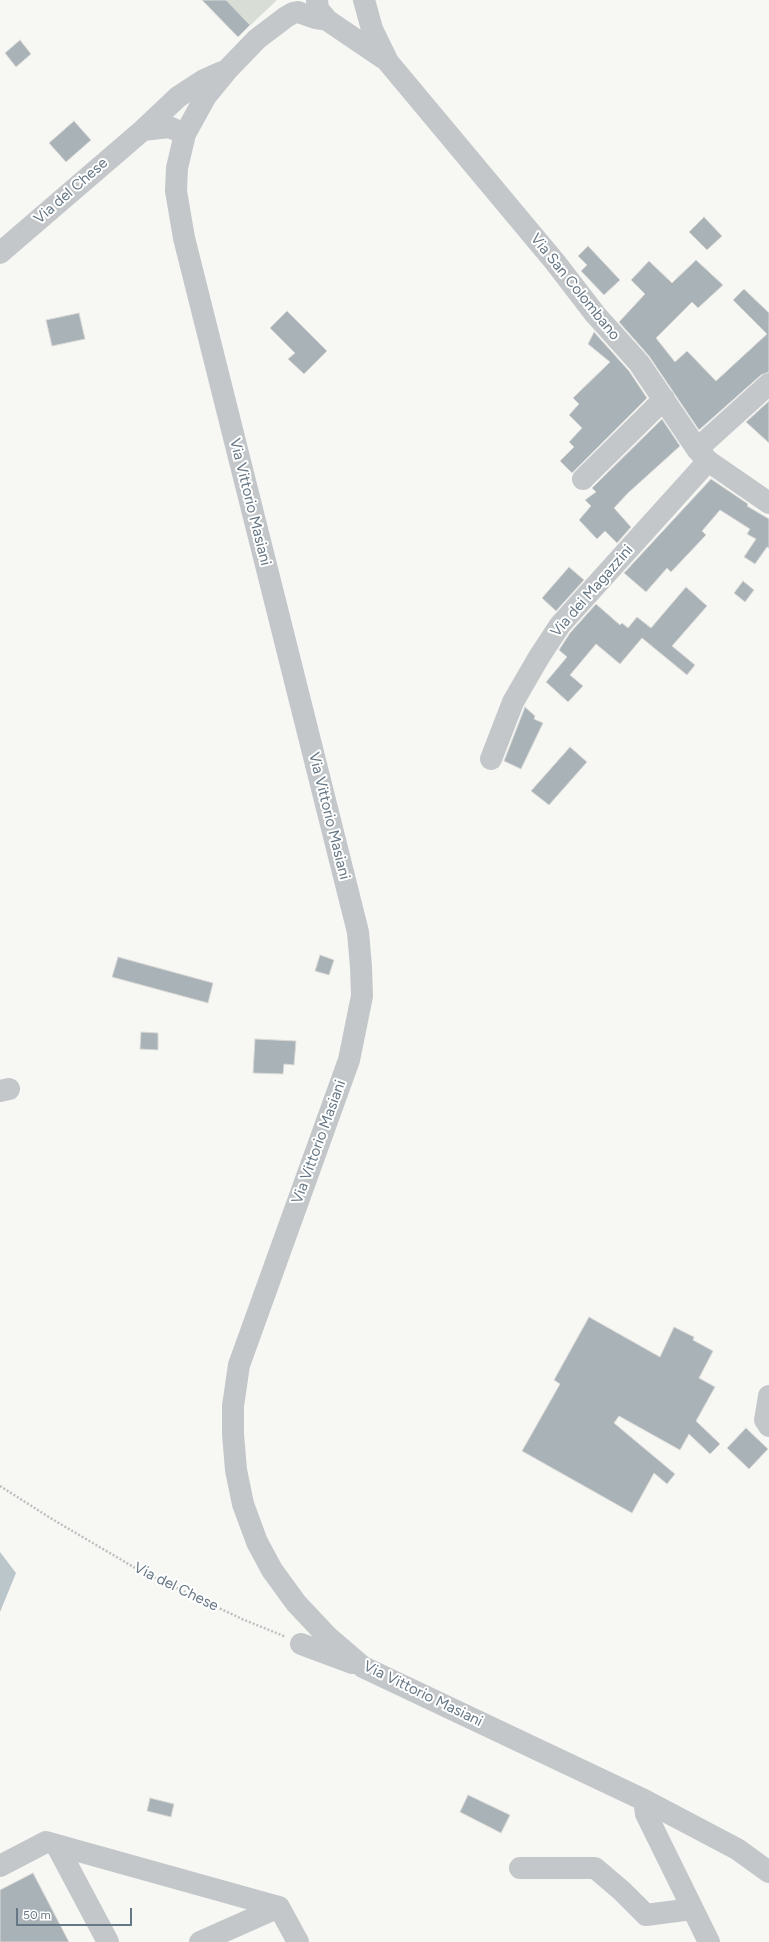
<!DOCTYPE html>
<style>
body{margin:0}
#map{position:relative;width:769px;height:1942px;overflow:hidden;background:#f7f7f4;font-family:Figtree,sans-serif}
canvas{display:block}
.scale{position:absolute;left:16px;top:1908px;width:116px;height:18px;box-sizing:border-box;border:2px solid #667785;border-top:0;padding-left:5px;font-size:12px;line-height:14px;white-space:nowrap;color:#667785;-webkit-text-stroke:3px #fff;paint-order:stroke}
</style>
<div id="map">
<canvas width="769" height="1942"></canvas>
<div class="scale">50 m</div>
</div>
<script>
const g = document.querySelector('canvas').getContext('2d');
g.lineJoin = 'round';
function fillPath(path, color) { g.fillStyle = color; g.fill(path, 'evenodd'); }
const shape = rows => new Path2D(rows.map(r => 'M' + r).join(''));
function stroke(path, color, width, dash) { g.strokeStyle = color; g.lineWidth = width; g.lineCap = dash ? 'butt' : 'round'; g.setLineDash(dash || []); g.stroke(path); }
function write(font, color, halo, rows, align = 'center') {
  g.font = font + ' Figtree,sans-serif'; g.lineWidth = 4; g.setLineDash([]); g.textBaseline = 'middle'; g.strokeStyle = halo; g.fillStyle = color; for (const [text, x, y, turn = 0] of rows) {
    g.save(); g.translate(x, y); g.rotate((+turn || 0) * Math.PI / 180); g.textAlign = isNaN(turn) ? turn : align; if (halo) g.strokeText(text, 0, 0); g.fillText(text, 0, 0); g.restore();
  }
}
const green = shape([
 [202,0,277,0,238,37]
]);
const water = shape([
 [0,1552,16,1573,0,1612]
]);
const building = shape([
 [202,0,226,0,250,25,238,37,202,0],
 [20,40,31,54,16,67,5,53,20,40],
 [74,121,91,140,66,162,49,143,74,121],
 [704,217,722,236,707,250,689,232,704,217],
 [588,246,620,280,604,295,581,271,587,265,578,256,588,246],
 [696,260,723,285,698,308,692,302,656,338,675,362,687,351,716,381,767,334,733,300,744,289,769,313,769,372,761,375,699,430,649,356,619,322,645,294,631,280,649,261,672,283,696,260],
 [287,311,327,351,304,374,288,359,295,353,270,328,287,311],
 [79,313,85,339,52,346,46,320,79,313],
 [594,332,629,371,647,398,572,473,560,461,574,447,569,442,582,428,569,415,579,404,573,398,610,362,588,344,594,332],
 [769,401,769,443,746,422,769,401],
 [662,419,680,446,628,493,614,508,631,527,617,543,605,531,597,539,579,520,591,506,585,500,596,492,592,488,662,419],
 [711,479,748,504,747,506,769,519,769,548,767,547,755,564,744,557,756,539,747,534,750,529,720,510,702,531,706,535,671,572,667,568,646,592,624,573,711,479],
 [569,567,584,580,556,611,542,598,569,567],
 [743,581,754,590,745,602,734,593,743,581],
 [686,587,707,606,672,646,695,665,687,675,642,638,620,664,596,644,570,675,583,686,568,702,546,682,567,657,559,650,570,633,596,604,620,625,622,623,628,628,637,617,651,628,686,587],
 [525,707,535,716,534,719,543,723,521,769,504,761,525,707],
 [570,747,587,762,549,805,531,791,570,747],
 [320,955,334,960,329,975,315,971,320,955],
 [118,957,213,983,208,1003,112,977,118,957],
 [141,1032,158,1033,158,1050,140,1049,141,1032],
 [255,1039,296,1041,294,1065,284,1064,283,1074,253,1073,255,1039],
 [589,1317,660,1357,674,1327,694,1337,693,1340,713,1351,699,1378,715,1387,696,1421,720,1444,710,1454,689,1434,680,1450,619,1416,614,1423,675,1474,667,1484,654,1473,632,1513,522,1451,560,1384,554,1380,589,1317],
 [746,1428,768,1449,749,1469,727,1448,746,1428],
 [468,1795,510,1815,501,1833,460,1812,468,1795],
 [150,1798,174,1804,171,1817,147,1811,150,1798],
 [33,1873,69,1942,0,1942,0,1890,33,1873]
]);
const path = shape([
 [0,1486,52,1519,137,1569,242,1619,286,1637]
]);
const minor = shape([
 [317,0,318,9,327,20,383,58],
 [364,0,372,29,388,62,555,262,595,314,639,363,697,449,708,461,769,503],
 [327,20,315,18,298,12,293,13,286,17,257,39,228,69,206,96,185,134,177,168,176,191,184,238,358,932,361,967,362,996,349,1060,239,1365,233,1406,233,1434,236,1470,243,1504,257,1542,272,1570,296,1603,327,1636,363,1667,644,1800,737,1849,769,1872],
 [143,130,169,127,185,134],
 [0,253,143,130,178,97,204,80,222,72],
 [697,449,769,384],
 [583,479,664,399],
 [491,759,513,702,539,657,560,625,708,461],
 [0,1091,9,1089],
 [769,1396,765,1420,769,1426],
 [301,1644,352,1663],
 [644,1800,646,1814,709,1942],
 [57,1846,108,1942],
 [0,1866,46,1842,279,1907,298,1942],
 [520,1868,595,1868,622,1891,646,1915,692,1909],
 [200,1942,279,1907]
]);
const streetNames = [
 ["Via del Chese",71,191,-41],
 ["Via San Colombano",575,287,51],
 ["Via Vittorio Masiani",250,502,76],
 ["Via dei Magazzini",592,591,-49],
 ["Via Vittorio Masiani",329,816,76],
 ["Via Vittorio Masiani",319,1142,-70],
 ["Via del Chese",176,1587,26],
 ["Via Vittorio Masiani",423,1694,26]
];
fillPath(green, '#d8ded5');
fillPath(water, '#bac6ca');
fillPath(building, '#a9b2b7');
stroke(building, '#d9d9d7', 1);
stroke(path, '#bdbfc1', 2.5, [2, 2]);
stroke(minor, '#c3c7ca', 22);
write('15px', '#667785', '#fff', streetNames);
</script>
